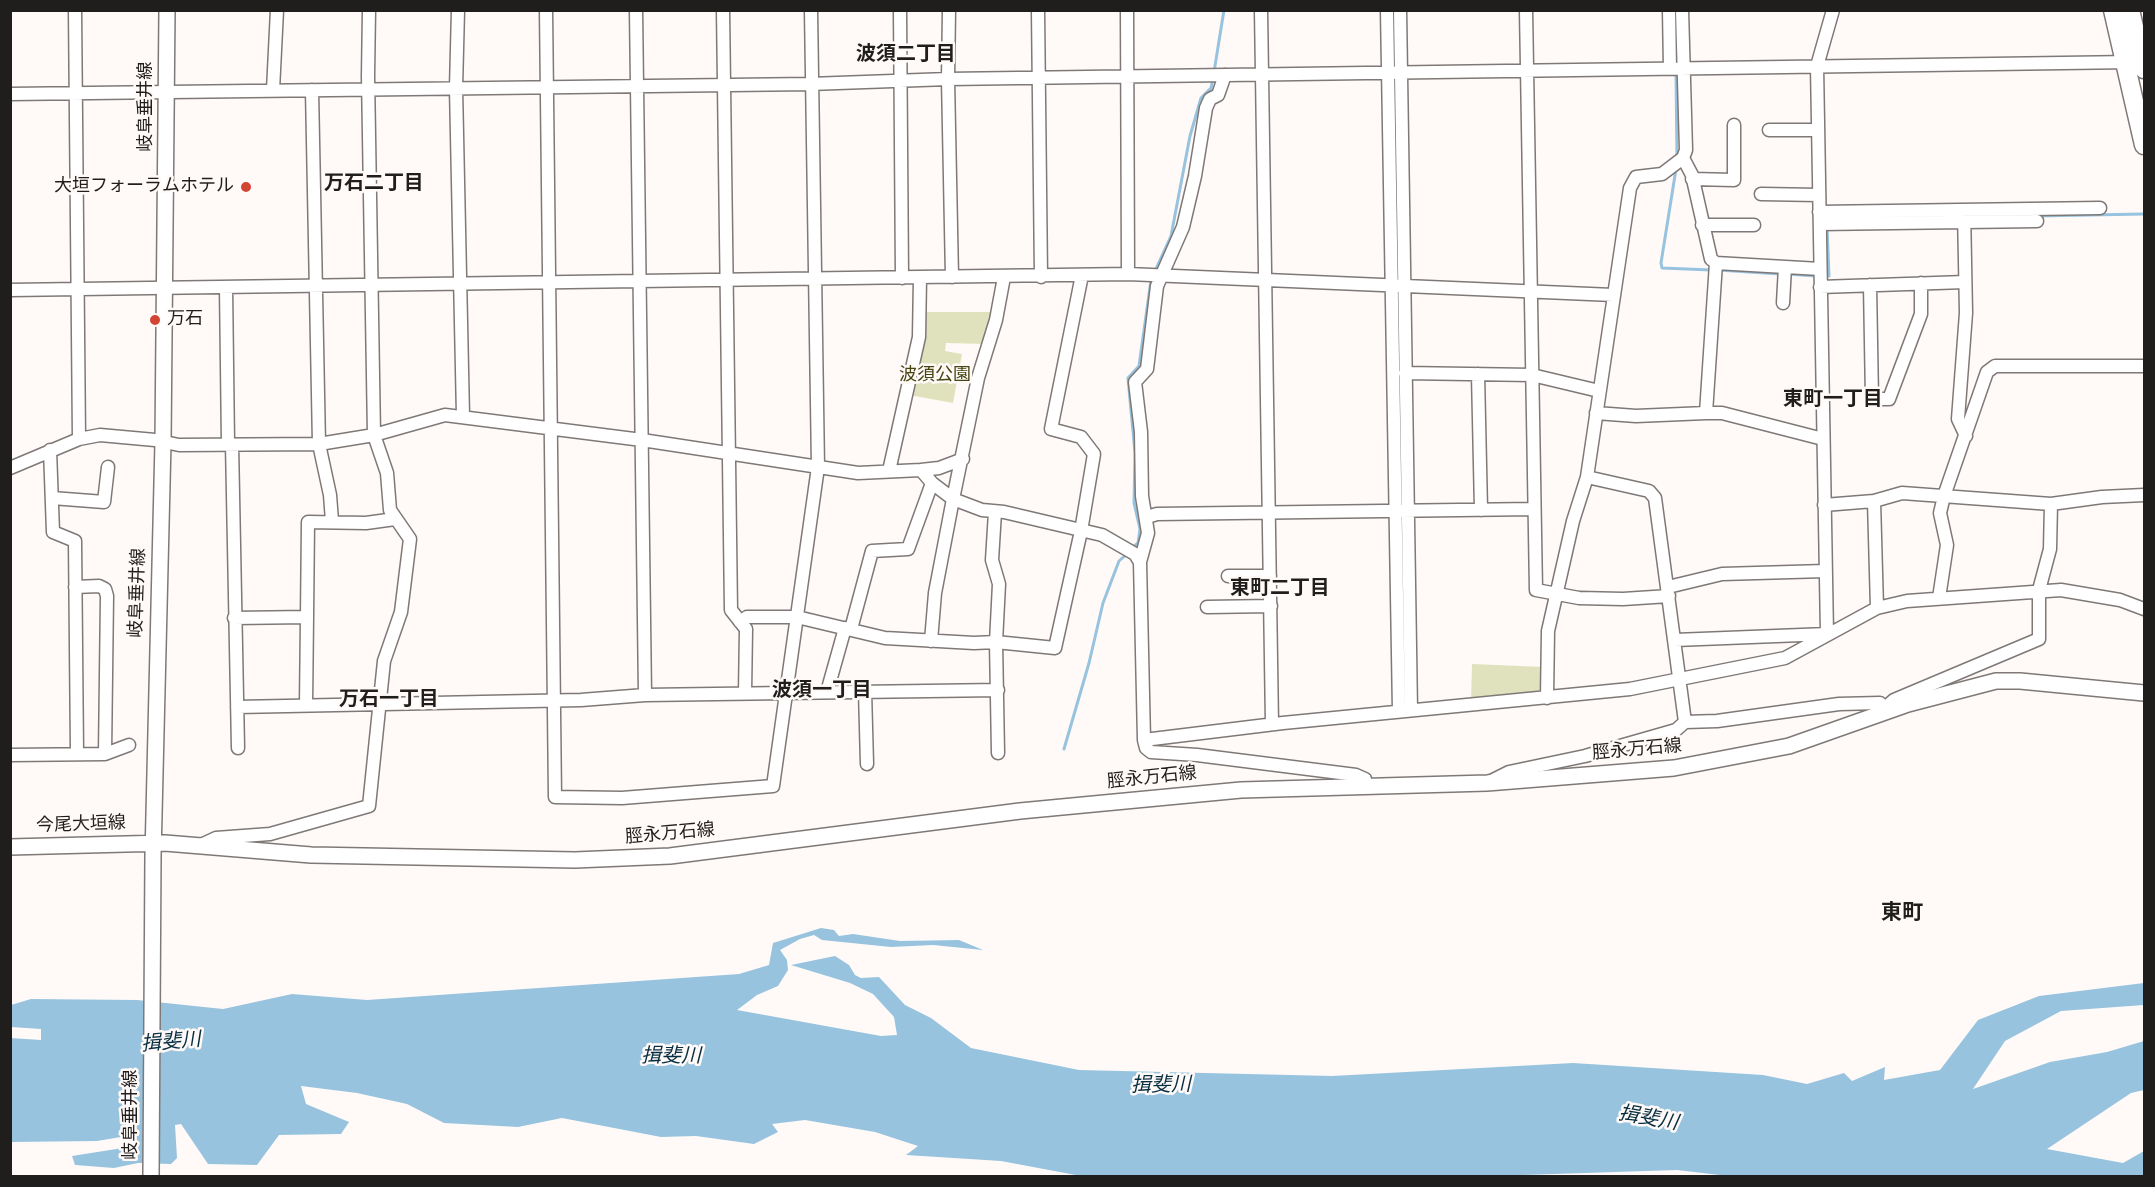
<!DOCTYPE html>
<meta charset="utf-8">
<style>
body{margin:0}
#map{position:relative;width:2155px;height:1187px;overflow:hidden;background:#fffaf8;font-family:Overpass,sans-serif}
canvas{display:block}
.frame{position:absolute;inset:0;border:12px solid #201e1d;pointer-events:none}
</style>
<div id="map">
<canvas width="2155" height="1187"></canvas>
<div class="frame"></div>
</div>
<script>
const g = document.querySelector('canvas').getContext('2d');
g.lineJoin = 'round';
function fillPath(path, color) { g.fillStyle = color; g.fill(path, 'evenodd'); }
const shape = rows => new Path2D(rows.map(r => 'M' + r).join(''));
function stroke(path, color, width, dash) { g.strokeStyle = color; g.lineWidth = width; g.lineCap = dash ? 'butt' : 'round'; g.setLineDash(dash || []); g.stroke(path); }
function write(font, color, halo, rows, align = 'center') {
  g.font = font + ' Overpass,"Noto Sans JP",sans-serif'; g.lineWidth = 5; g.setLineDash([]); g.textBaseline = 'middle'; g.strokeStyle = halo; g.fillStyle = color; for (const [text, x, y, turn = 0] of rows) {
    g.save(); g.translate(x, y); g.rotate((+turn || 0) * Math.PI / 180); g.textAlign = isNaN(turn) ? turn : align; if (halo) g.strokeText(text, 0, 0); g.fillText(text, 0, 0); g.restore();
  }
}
const green = shape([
 [923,312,995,312,986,344,946,343,945,351,962,354,953,403,909,395],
 [1472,664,1545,667,1544,696,1471,702]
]);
const water = shape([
 [821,928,834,930,839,936,853,934,900,941,959,940,983,950,933,945,891,947,822,940,814,935,800,939,780,950,787,960,788,970,778,986,757,995,737,1010,881,1036,897,1035,894,1017,873,994,850,983,791,965,835,956,849,965,855,975,861,978,879,977,905,1005,931,1018,971,1048,1079,1070,1332,1076,1573,1063,1763,1075,1807,1084,1844,1073,1852,1081,1885,1067,1884,1080,1940,1070,1978,1020,2039,996,2144,983,2144,1005,2061,1011,2005,1041,1973,1089,2050,1062,2107,1052,2144,1041,2144,1090,2131,1093,2047,1149,2123,1163,2144,1151,2144,1176,1728,1176,1677,1170,1493,1176,1081,1176,1001,1161,906,1155,918,1146,875,1132,805,1120,772,1124,778,1132,754,1144,696,1136,661,1137,562,1118,518,1127,444,1123,407,1104,357,1093,301,1086,306,1104,349,1122,341,1134,279,1135,257,1165,208,1164,181,1124,175,1125,177,1158,171,1164,138,1163,114,1168,75,1165,72,1156,129,1147,132,1141,121,1137,97,1141,11,1142,10,1038,41,1040,41,1029,11,1027,11,1005,31,999,137,1000,223,1009,292,994,367,1000,739,974,769,965,773,943]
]);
const stream = shape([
 [1675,10,1676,66],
 [1214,72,1224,10],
 [1676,73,1677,159],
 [1676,169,1661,263,1662,268,1711,270],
 [2035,216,2144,214],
 [1718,270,1780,274],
 [1155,271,1171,236,1190,136,1201,98,1211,88,1213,79],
 [1787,274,1816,276],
 [1823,276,1829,276,1827,226],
 [1132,548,1138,543,1140,529,1134,503,1135,453,1128,378,1139,366,1151,280],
 [1064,749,1089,663,1103,603,1119,561,1128,553]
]);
const minor = shape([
 [75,10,79,439],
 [458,10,456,88,463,416],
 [546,10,555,797,622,798,773,786,818,467,811,10],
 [636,10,645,695],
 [723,10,731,610,746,629,745,693],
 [900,10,902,278],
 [1038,10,1041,277],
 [1127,10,1128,274],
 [1261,10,1272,724],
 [1387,10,1399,711],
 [1400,10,1411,710],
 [1526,10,1536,590,1579,598,1623,599,1669,596],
 [1669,10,1670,68],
 [1682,10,1686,150,1683,158,1662,174,1636,177,1630,188,1587,477,1649,491,1655,498,1685,722],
 [273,90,277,10],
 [312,90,319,444,330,495,332,521],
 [10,94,810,84,948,79,949,10],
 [1769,130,1818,130],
 [1683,158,1692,175,1711,259,1716,263,1820,269],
 [1692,179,1734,180,1734,125],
 [1761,194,1819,195],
 [1964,210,1966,313,1958,419,1966,436],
 [1819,212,2100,208],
 [1820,224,2037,221],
 [1702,225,1754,225],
 [952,277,948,79,2132,62],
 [1870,285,1872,399,1889,399,1921,314,1921,283],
 [226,287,228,444],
 [1820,287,1965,282],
 [10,290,1128,274,1613,295],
 [1783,303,1785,267],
 [1405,373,1532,375,1599,391],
 [1478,374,1481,510],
 [1596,413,1636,416,1706,413,1716,263],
 [1706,413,1722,413,1823,439],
 [232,444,238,748],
 [50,450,53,532,75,541,77,753],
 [10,468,79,439,100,435,155,440,179,445,319,444,374,435,445,415,642,440,858,473,921,470,932,483,953,499,982,510,1004,512,1102,535,1135,554,1140,562,1144,740,1146,748,1151,752,1197,755,1356,775,1365,779,1366,787],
 [921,470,939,468,963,459],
 [889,471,919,337,920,278],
 [52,498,104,502,108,467],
 [1874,501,1877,608],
 [1824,505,1874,501,1902,493,2051,504,2102,497,2144,495],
 [995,512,992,560,999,584,996,642,998,753],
 [1147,517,1157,514,1534,509],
 [1140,562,1148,533,1142,496,1141,432,1135,382,1147,369,1157,286,1183,227,1195,176,1206,108,1210,99,1218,95,1225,75],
 [1228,576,1270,576],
 [75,587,99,586,105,589,107,596,105,754],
 [1668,587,1722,574,1825,571],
 [1939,598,1947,545,1940,513,1944,496,1987,372,1995,366,2144,366],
 [1207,607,1271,606],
 [307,617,308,522,366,523,395,519],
 [234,618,307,617,306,705],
 [740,622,747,617,797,617,885,638,974,643,996,642,1055,648,1081,531,1094,454,1081,437,1051,429,1082,275],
 [851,629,872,551,908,549,932,483],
 [1827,634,1817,66,1833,10],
 [1675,640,1827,634],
 [931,641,935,593,953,499,978,378,996,320,1004,277],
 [865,691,867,764],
 [827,692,845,628],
 [1547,698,1548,631,1573,521,1587,477],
 [237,707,581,700,645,695,998,690],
 [1886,707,1894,700,2039,639,2039,590,2050,549,2051,504],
 [1144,740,1283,723,1630,689,1785,658,1877,608,1907,601,2061,590,2120,600,2144,609],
 [10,755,105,754,129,745],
 [1491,781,1509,772,1585,756,1676,730,1685,722,1717,721,1839,704,1880,703,1887,712],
 [201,845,216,838,270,834,369,806,384,661,401,612,410,539,390,510,387,473,374,435,368,76,369,10]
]);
const major = shape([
 [10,847,165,843,311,855,575,860,670,856,1020,811,1241,790,1487,783,1674,768,1789,746,1908,704,1996,681,2020,681,2144,693],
 [151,1176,153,855,163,442,167,10]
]);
const highway = shape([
 [2113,10,2144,145],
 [2130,10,2144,69]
]);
const markers = [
 [246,187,6,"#d24533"],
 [155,320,6,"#d24533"]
];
const streetNames = [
 ["岐阜垂井線",147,107,-90],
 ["岐阜垂井線",139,593,-88],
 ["脛永万石線",1637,751,-5],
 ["脛永万石線",1152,779,-6],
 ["今尾大垣線",81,826,-2],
 ["脛永万石線",670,835,-5],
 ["岐阜垂井線",132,1115,-90]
];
const poiNames = [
 ["大垣フォーラムホテル",234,187],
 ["万石",167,320,"left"]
];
const parkNames = [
 ["波須公園",935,376]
];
const neighbourhoodNames = [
 ["波須二丁目",906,56],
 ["万石二丁目",374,185],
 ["東町一丁目",1833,401],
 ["東町二丁目",1280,590],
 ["波須一丁目",822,692],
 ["万石一丁目",389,701]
];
const waterNames = [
 ["揖斐川",171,1044,-5],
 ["揖斐川",671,1058],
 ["揖斐川",1161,1087,-1],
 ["揖斐川",1648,1120,10]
];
const quarterNames = [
 ["東町",1902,915]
];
fillPath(green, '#e0e2be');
fillPath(water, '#97c3de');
stroke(stream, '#97c3de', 3);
stroke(minor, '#7e7977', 15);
stroke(major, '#7e7977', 18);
stroke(highway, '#7e7977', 21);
stroke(minor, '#fff', 12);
stroke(major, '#fff', 15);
stroke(highway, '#fff', 18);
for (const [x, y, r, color] of markers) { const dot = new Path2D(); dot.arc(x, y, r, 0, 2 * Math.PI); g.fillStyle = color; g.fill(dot); stroke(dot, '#fffaf8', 2); }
write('18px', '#201e1d', '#fffaf8', streetNames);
write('18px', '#201e1d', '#fffaf8', poiNames, 'right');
write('18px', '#444511', '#fffaf8', parkNames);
write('bold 20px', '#201e1d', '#fffaf8', neighbourhoodNames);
write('italic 20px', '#082e41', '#fffaf8', waterNames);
write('bold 21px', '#201e1d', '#fffaf8', quarterNames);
</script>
